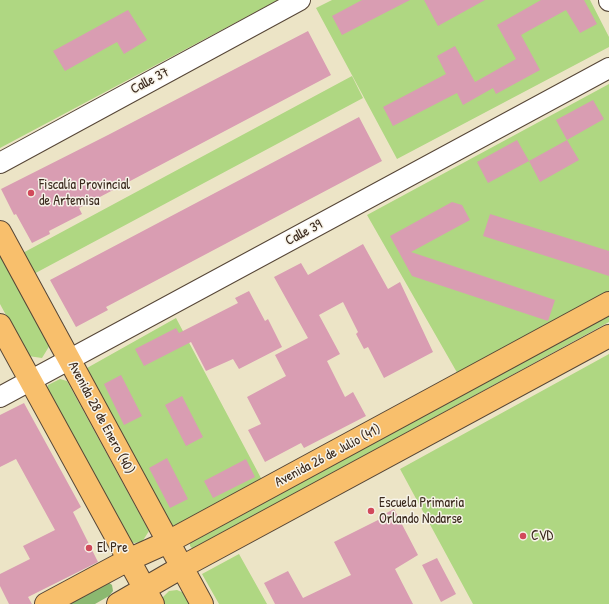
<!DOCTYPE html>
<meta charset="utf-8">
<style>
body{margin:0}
canvas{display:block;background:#ece4c6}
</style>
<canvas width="609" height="604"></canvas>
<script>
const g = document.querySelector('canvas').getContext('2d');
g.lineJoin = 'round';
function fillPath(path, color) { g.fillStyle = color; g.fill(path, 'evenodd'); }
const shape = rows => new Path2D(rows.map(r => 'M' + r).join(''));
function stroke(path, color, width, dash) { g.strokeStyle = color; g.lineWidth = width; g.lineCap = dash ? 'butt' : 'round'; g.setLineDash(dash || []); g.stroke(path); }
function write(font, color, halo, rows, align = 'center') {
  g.font = font + ' "Patrick Hand",sans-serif'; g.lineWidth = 3; g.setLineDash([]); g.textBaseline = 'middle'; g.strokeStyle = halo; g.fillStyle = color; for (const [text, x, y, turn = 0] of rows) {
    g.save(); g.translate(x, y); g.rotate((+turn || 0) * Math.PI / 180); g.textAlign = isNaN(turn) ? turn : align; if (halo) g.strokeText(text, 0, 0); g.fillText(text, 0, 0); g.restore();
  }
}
const green = shape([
 [0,0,278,0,0,148],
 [332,0,590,0,609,37,609,47,397,159,316,8],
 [352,76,363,98,30,276,19,255],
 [609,84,609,292,459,376,367,215],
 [0,252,50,345,42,358,28,356,0,304],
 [609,316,609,322,193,549,190,546,190,543],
 [176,318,262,480,173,528,87,368],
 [609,354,609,604,473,604,400,469],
 [60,379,67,381,149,531,142,542,134,543,127,540,46,392,48,385],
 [239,554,267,604,219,604,202,574],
 [177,590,184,593,190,604,162,604,163,597,169,591]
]);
const forest = shape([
 [107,581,112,585,113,591,109,596,95,604,64,604]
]);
const building = shape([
 [362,0,410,0,342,35,332,16],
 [424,0,485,0,438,26],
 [541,0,584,0,597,24,580,33,566,10,521,35,540,70,496,94,493,88,463,105,457,93,393,126,383,107,446,74,437,56,455,46,475,82,516,59,497,25],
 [128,10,147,40,124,54,117,42,65,71,53,51],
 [308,31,331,75,79,208,82,214,49,231,50,234,32,243,16,214,14,215,1,189,108,135],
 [593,100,604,119,567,140,556,120],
 [359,117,382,161,106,307,108,310,76,327,50,280],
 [517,140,529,161,488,183,477,162],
 [567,140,579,160,540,182,529,161],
 [452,202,462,205,470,220,411,252,555,300,548,321,412,276,390,236],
 [490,214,609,251,609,276,483,236],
 [363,244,388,289,400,282,433,352,384,378,368,347,364,349,356,334,358,332,343,302,319,315,340,354,327,361,345,397,353,392,366,416,304,448,301,443,265,462,248,430,261,424,247,397,286,376,275,355,308,338,274,277,301,263,308,275],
 [249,291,265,321,268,319,282,347,239,369,233,359,206,371,191,342,144,366,135,349,176,328,179,333,238,303,235,298],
 [121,375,142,416,124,425,104,384],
 [182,396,203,437,186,446,165,405],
 [24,403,81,507,73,512,98,562,28,597,32,604,9,604,0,586,0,574,30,559,23,546,55,530,16,459,0,467,0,415],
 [167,458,188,499,170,508,149,468],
 [246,459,255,477,213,498,204,481],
 [394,509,418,555,395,569,413,604,275,604,264,583,288,571,303,598,351,575,334,542,380,519,379,517],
 [437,558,456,594,441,602,422,565]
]);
const minor = shape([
 [609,0,609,1],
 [0,163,300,0],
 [0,397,609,68]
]);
const major = shape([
 [0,232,202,604],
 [0,325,153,604],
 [46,604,128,560,168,542,609,303],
 [118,604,182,567,609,336]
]);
const markers = [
 [31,193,4,"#d1495b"],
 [371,511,4,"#d1495b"],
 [523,536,4,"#d1495b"],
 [89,548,4,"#d1495b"]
];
const streetNames = [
 ["Calle 37",150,81,-28],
 ["Calle 39",304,233,-28],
 ["Avenida 28 de Enero (40)",101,418,62],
 ["Avenida 26 de Julio (41)",328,456,-28]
];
const poiNames = [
 ["Fiscalía Provincial",39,185],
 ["de Artemisa",39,201],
 ["Escuela Primaria",379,503],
 ["Orlando Nodarse",379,519],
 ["CVD",531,536],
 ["El Pre",97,548]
];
fillPath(green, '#afd782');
fillPath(forest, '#8bb870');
fillPath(building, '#d99db2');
stroke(minor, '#564637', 22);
stroke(major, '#564637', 24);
stroke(minor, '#fff', 20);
stroke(major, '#f8bf6c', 22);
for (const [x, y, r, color] of markers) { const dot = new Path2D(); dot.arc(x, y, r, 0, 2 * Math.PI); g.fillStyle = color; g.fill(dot); stroke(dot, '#f7f3e8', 1.5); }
write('14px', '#3b2a1e', '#f7f3e8', streetNames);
write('14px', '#3b2a1e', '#f7f3e8', poiNames, 'left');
</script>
